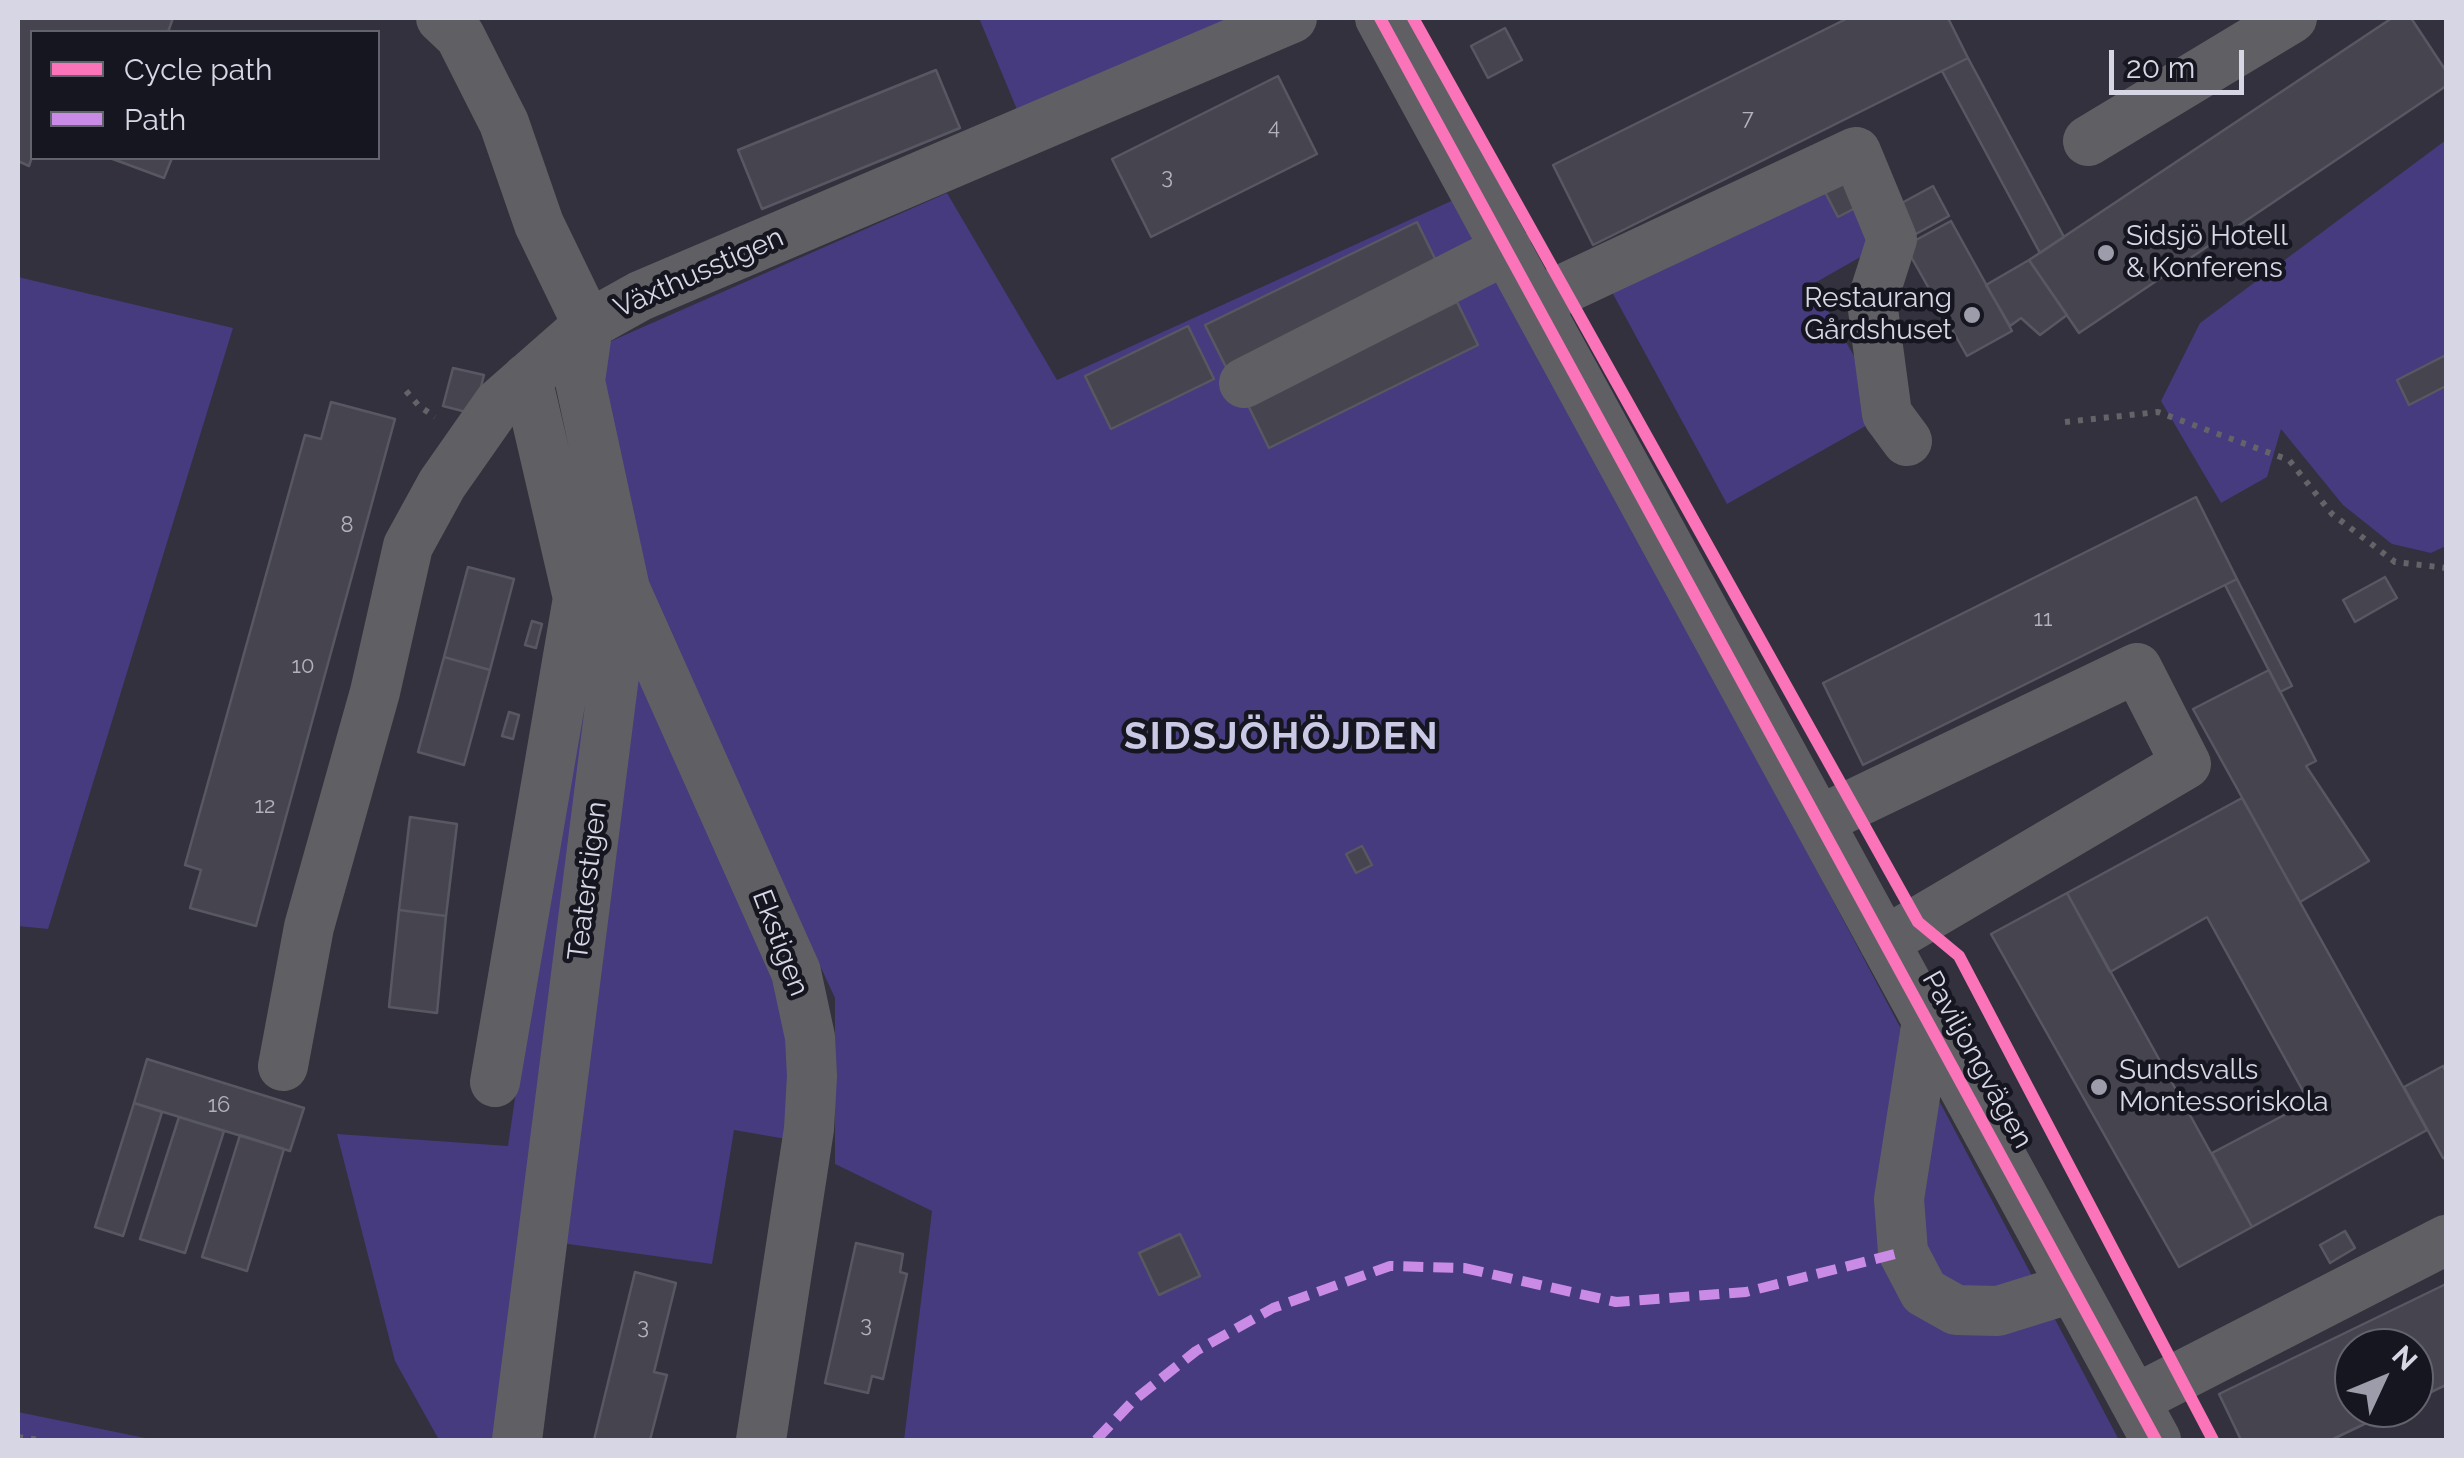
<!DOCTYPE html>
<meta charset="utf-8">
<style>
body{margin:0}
#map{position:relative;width:2464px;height:1458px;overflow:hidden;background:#32313d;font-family:Raleway,sans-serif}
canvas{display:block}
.frame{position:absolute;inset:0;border:20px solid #d6d6e4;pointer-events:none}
.legend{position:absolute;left:30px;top:30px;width:350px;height:130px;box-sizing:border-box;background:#161620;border:2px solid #63636e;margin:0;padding:12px 18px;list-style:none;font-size:30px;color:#d6d6e4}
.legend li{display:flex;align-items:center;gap:20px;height:50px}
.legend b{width:50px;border:2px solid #63636e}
.north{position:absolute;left:2334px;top:1328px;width:100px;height:100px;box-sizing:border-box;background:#161620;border:2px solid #63636e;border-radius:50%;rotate:46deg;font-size:28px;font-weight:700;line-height:40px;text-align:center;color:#d6d6e4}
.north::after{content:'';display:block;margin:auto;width:35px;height:45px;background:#9d9caa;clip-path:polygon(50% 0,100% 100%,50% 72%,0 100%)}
.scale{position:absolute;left:2109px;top:50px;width:135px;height:45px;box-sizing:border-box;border:5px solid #d6d6e4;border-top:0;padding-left:12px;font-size:30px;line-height:35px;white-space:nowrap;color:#d6d6e4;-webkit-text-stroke:8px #161620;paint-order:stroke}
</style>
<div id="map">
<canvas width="2464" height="1458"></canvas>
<div class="frame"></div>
<ul class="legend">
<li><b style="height:12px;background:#fb73b8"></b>Cycle path</li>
<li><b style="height:12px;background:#ca8be6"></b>Path</li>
</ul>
<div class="north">N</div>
<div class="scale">20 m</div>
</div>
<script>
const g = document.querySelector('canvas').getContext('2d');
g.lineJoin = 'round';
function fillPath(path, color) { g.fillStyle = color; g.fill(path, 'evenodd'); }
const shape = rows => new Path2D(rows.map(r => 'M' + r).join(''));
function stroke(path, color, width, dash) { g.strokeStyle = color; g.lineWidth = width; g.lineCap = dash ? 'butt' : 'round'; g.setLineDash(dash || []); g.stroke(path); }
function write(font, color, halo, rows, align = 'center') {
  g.font = font + ' Raleway,sans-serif'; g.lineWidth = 9; g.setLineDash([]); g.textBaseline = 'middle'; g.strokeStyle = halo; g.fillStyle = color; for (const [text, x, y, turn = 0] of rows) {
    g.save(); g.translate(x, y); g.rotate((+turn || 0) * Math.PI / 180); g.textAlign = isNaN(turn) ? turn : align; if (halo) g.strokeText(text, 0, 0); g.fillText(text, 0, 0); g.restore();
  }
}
const green = shape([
 [979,18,1233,18,1018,112],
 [2446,140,2446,546,2431,553,2392,544,2343,505,2281,429,2267,477,2221,503,2161,401,2200,323],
 [1856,152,1892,239,1813,284,1887,414,1727,504,1607,283],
 [947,193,1057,380,1460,197,2119,1440,904,1440,932,1211,835,1164,835,998,645,587,590,381,609,342],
 [18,277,233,328,48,929,18,926],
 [625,589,517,1440,439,1440,395,1361,337,1134,508,1146,588,596],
 [630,642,716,825,786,1014,792,1140,734,1130,712,1264,561,1243],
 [18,1412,155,1440,18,1440]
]);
const building = shape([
 [18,18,173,18,168,32,32,32,32,157,29,166,18,161,18,18],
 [1848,18,1948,18,1968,58,1593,245,1553,165,1848,18],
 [2392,18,2411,18,2446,71,2446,86,2079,333,2029,260,2392,18],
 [1505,28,1522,60,1488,78,1471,46,1505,28],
 [1968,58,2064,237,2040,253,1942,71,1968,58],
 [936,70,960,128,762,209,738,150,936,70],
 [1278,76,1317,154,1151,237,1112,159,1278,76],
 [110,158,172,158,164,178,110,158],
 [1849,177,1863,204,1838,217,1824,190,1849,177],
 [1933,186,1949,216,1903,241,1887,211,1933,186],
 [1951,221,2012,331,1967,356,1905,246,1951,221],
 [1417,222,1439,267,1227,369,1205,325,1417,222],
 [2029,260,2067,315,2040,335,2021,318,2010,326,1986,285,2029,260],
 [1457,302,1478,345,1269,448,1248,405,1457,302],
 [1188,326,1214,379,1111,429,1085,376,1188,326],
 [2446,355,2446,386,2409,405,2397,380,2446,355],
 [453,368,484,375,474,414,443,406,453,368],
 [331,402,395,419,256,926,190,908,201,870,185,865,305,435,321,439,331,402],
 [2196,497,2237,579,1863,765,1823,683,2196,497],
 [468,567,514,579,490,670,444,657,468,567],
 [2385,577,2397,598,2355,622,2343,600,2385,577],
 [2237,579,2292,686,2280,692,2225,585,2237,579],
 [532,621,542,624,536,648,525,645,532,621],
 [444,657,490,670,464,765,418,752,444,657],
 [2269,670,2316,761,2306,766,2369,861,2300,902,2193,709,2269,670],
 [509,712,519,715,513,739,502,736,509,712],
 [2242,798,2427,1130,2252,1227,2212,1153,2309,1102,2207,917,2110,972,2067,893,2242,798],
 [410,817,457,824,446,916,399,910,410,817],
 [1362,846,1372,865,1356,873,1346,854,1362,846],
 [2067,893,2252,1227,2179,1267,1991,934,2067,893],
 [399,910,446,916,437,1013,389,1007,399,910],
 [147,1059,304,1108,290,1151,134,1103,147,1059],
 [2443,1066,2446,1072,2446,1159,2443,1158,2404,1087,2443,1066],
 [134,1103,162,1112,123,1236,95,1227,134,1103],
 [179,1117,224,1131,185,1253,140,1239,179,1117],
 [240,1135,284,1149,247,1271,202,1257,240,1135],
 [2345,1231,2355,1248,2330,1263,2320,1245,2345,1231],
 [1180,1234,1200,1276,1159,1295,1139,1253,1180,1234],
 [856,1243,903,1254,900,1272,907,1274,883,1379,872,1376,868,1393,825,1383,856,1243],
 [635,1272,676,1283,654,1372,667,1375,650,1440,594,1440,635,1272],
 [2446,1284,2446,1385,2414,1400,2414,1348,2354,1348,2354,1408,2398,1408,2331,1440,2241,1440,2219,1394,2446,1284]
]);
const path = shape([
 [406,391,419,406,435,417],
 [2065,422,2158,412,2289,460,2332,514,2395,562,2446,568],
 [18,1437,39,1440]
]);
const minor = shape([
 [441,18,460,36,504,123,539,224,588,325],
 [1380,18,2156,1440],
 [2088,141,2292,18],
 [1536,302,1856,152,1892,239,1872,302,1887,414,1907,441],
 [1244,383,1507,249],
 [625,589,796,972,810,1037,812,1076,809,1129,761,1440],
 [1818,821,2137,668,2186,764,1884,942],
 [1927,1020,1899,1199,1903,1252,1924,1292,1956,1310,1998,1311,2072,1288],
 [283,1066,309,927,375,692,408,546,442,484,498,404,588,325,640,296,1292,18],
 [495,1082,578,598,527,378],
 [2134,1400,2446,1240],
 [517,1440,625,589,580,381,588,325]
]);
const quiet = shape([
 [1096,1440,1133,1401,1196,1351,1273,1308,1390,1266,1464,1268,1616,1302,1746,1292,1903,1252]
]);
const cycleway = shape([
 [1380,18,2156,1440],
 [1413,18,1918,922,1959,956,2213,1440]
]);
const markers = [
 [2106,253,10,"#9d9caa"],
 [1972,315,10,"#9d9caa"],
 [2099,1087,10,"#9d9caa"]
];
const numberNames = [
 ["7",1748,118],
 ["4",1274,127],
 ["3",1167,177],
 ["8",347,525],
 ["11",2043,619],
 ["10",303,666],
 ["12",265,806],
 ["16",219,1105],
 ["3",866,1325],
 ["3",643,1327]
];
const poiNames = [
 ["Sidsjö Hotell",2126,237],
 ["& Konferens",2126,269],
 ["Restaurang",1952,299,"right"],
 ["Gårdshuset",1952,331,"right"],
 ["Sundsvalls",2119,1071],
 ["Montessoriskola",2119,1103]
];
const streetNames = [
 ["Växthusstigen",699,273,-24],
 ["Teaterstigen",588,881,-83],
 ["Ekstigen",780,943,69],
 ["Paviljongvägen",1977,1060,61]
];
const districtNames = [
 ["SIDSJÖHÖJDEN",1282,738]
];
fillPath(green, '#453b7e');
fillPath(building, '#46454f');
stroke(building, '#585862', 2.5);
stroke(path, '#636368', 6, [5, 8]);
stroke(minor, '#606064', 50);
stroke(quiet, '#ca8be6', 10, [20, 10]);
stroke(cycleway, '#fb73b8', 12);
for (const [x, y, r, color] of markers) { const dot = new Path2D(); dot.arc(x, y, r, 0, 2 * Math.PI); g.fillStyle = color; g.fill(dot); stroke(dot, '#161620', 4); }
write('22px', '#b2b2bf', null, numberNames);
write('28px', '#d6d6e4', '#161620', poiNames, 'left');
write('28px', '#d6d6e4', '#161620', streetNames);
g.letterSpacing = '2.5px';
write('bold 38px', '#cac9e6', '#161620', districtNames);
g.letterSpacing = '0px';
</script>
